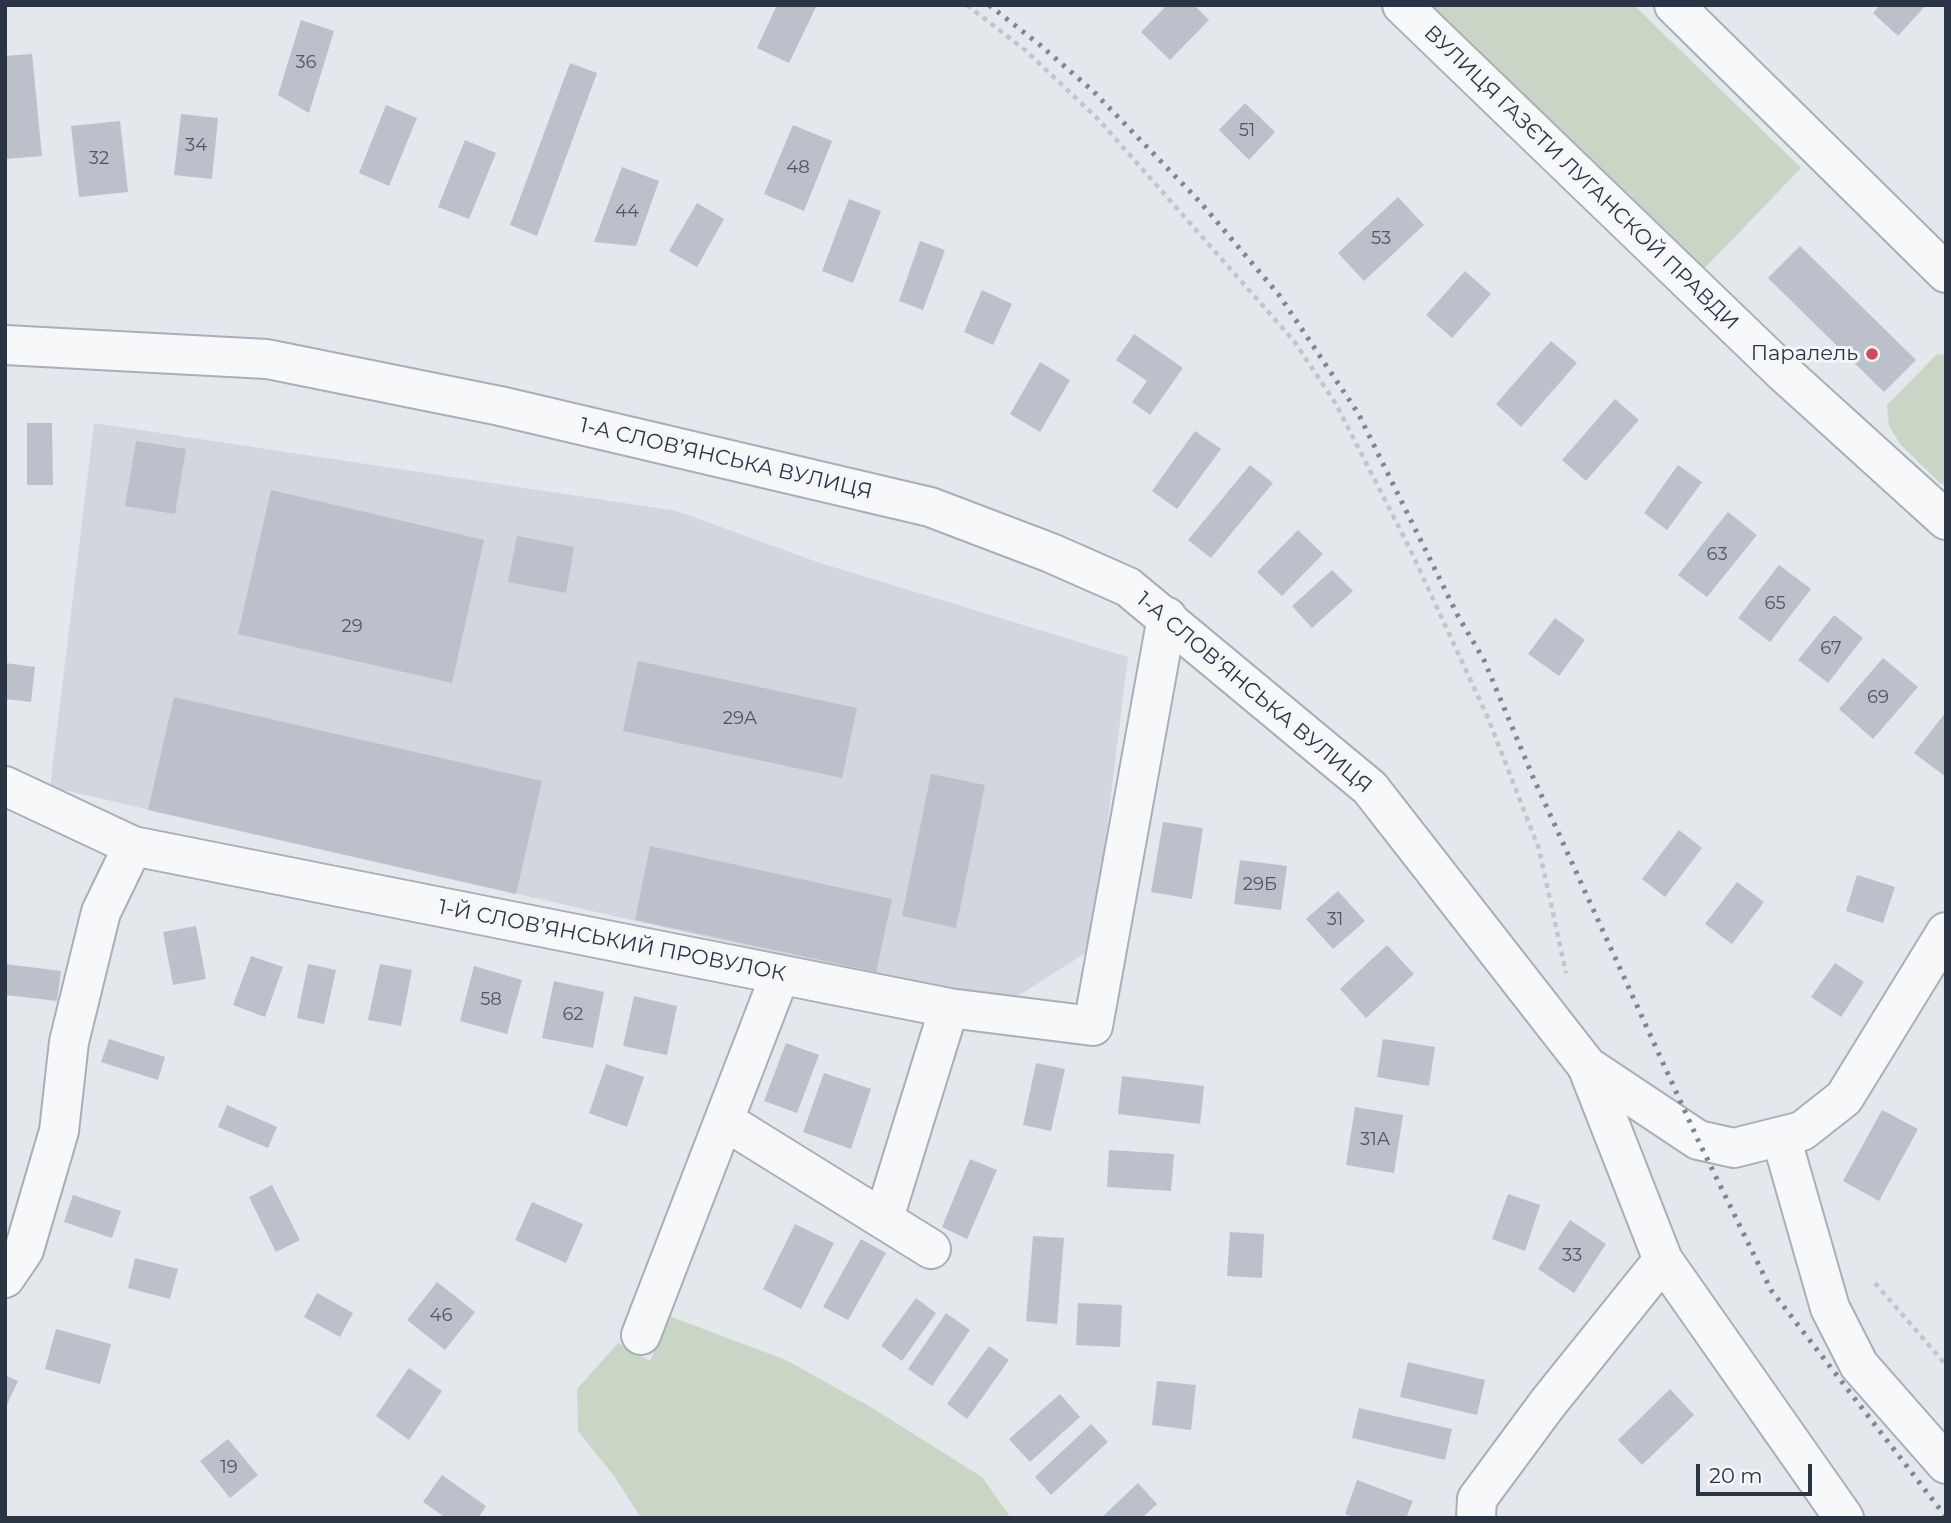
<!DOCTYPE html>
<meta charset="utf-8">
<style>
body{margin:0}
#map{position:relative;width:1951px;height:1523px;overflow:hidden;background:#e4e7ec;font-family:Montserrat,sans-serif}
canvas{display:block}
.frame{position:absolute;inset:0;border:7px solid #2b3445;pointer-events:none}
.scale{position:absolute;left:1696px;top:1464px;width:116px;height:32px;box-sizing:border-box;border:4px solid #2b3445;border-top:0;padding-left:9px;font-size:21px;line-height:24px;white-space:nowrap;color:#2b3445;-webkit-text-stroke:5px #f4f6f9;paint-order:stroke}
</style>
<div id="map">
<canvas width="1951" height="1523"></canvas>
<div class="frame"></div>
<div class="scale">20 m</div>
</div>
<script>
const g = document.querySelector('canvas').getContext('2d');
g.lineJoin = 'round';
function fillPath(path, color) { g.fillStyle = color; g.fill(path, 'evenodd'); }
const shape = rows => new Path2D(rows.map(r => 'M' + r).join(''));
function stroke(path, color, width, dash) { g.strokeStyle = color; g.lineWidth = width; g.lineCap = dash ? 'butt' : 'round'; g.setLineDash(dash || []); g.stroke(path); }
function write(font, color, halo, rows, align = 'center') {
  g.font = font + ' Montserrat,sans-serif'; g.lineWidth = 6; g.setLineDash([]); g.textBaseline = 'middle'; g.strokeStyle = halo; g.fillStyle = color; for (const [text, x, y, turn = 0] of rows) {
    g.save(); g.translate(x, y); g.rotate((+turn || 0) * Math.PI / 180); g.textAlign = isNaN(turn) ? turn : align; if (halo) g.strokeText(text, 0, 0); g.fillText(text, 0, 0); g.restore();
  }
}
const built = shape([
 [94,423,677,511,817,562,1128,657,1092,949,1013,999,894,980,50,787]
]);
const green = shape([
 [1427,5,1634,5,1801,168,1704,269],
 [1937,354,1946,355,1946,485,1940,483,1900,444,1889,426,1887,405],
 [669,1316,786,1360,869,1406,982,1477,1011,1518,641,1518,614,1476,578,1431,577,1389,618,1343,650,1361]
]);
const building = shape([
 [777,5,816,7,789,63,757,48],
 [1167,5,1194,5,1209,20,1170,60,1141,32],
 [1880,5,1926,5,1898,36,1873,13],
 [301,20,334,31,309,113,278,95],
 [32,54,42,156,5,159,5,56],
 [570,63,597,73,537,236,510,225],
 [1245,103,1275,132,1249,160,1219,130],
 [386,105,417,118,389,186,359,173],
 [181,114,218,118,212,179,174,175],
 [120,121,128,192,79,197,71,126],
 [793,125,832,141,804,211,764,194],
 [465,140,496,153,469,219,438,207],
 [622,167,659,181,636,246,594,242],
 [1398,197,1424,225,1364,281,1338,253],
 [849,199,881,211,853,283,822,271],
 [697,203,724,219,697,267,669,251],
 [920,241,945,250,923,310,899,301],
 [1800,246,1916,360,1884,392,1768,278],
 [1465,271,1491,294,1452,338,1426,315],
 [982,290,1012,304,993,345,964,332],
 [1134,334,1183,368,1150,415,1132,402,1147,381,1116,360],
 [1551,341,1577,363,1521,427,1496,404],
 [1040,362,1070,380,1040,432,1010,414],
 [1615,399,1639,420,1586,481,1562,460],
 [27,423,52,423,53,485,27,485],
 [1195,431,1221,449,1177,509,1152,491],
 [136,441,186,449,175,514,125,506],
 [1250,465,1273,483,1211,558,1188,540],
 [1678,465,1702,482,1667,530,1644,513],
 [271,490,484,540,452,683,238,634],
 [1728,512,1757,535,1707,597,1678,575],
 [1298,530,1323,554,1282,596,1257,572],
 [517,536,574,547,566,593,508,582],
 [1779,565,1811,589,1770,642,1738,618],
 [1332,570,1353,591,1312,628,1292,606],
 [1834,615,1863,638,1828,683,1798,660],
 [1555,618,1585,640,1559,676,1528,654],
 [1883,658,1918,687,1873,739,1839,709],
 [638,661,857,708,842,778,623,731],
 [5,663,35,667,31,702,5,699],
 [174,697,542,781,516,894,148,810],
 [1946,712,1946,777,1914,753],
 [931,774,985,785,956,928,902,916],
 [1163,822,1203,828,1192,899,1151,892],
 [1679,830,1702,848,1665,897,1642,879],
 [650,846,892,899,876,972,635,920],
 [1240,860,1287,866,1281,910,1234,904],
 [1857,875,1895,887,1883,923,1846,911],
 [1737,882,1764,902,1732,944,1705,924],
 [1338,891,1365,921,1333,949,1306,919],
 [196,926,206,979,173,985,163,932],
 [1387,945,1414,974,1366,1018,1340,989],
 [251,956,283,967,265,1017,233,1005],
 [1835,963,1864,982,1841,1017,1811,997],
 [5,964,61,971,57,1001,5,995],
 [308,964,336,970,324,1024,297,1018],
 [380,964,412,970,401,1026,368,1020],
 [474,966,522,980,507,1034,460,1021],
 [554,981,604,992,593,1048,542,1038],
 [634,996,677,1006,667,1055,623,1046],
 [109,1039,165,1057,158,1080,101,1062],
 [1383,1039,1435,1047,1429,1086,1377,1077],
 [786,1043,819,1055,797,1113,764,1101],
 [1036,1063,1065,1069,1051,1131,1023,1125],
 [606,1064,644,1077,627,1127,589,1113],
 [824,1073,871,1089,851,1149,803,1132],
 [1122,1076,1204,1086,1200,1124,1118,1114],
 [227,1105,277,1127,268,1148,218,1127],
 [1355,1107,1403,1115,1394,1173,1346,1165],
 [1882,1110,1918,1129,1879,1201,1843,1181],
 [1109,1150,1174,1154,1171,1191,1107,1187],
 [970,1159,997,1170,967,1239,942,1227],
 [272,1185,300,1240,276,1252,249,1197],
 [1508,1194,1540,1205,1525,1251,1492,1239],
 [73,1195,121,1211,112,1238,64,1222],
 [532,1202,583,1224,566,1263,515,1240],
 [1570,1220,1606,1244,1574,1293,1538,1269],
 [795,1224,834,1243,801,1309,763,1289],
 [1230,1232,1264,1234,1262,1278,1227,1276],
 [1033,1236,1064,1238,1057,1324,1026,1321],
 [861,1239,886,1253,848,1320,823,1307],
 [135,1258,178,1269,170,1299,128,1288],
 [437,1282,475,1312,445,1350,407,1320],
 [317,1293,353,1313,340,1337,304,1317],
 [916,1298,936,1313,902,1361,881,1346],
 [1078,1303,1122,1305,1120,1347,1076,1345],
 [946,1313,970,1330,932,1386,908,1369],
 [56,1329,111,1344,100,1384,45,1369],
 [989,1346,1009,1360,967,1419,947,1404],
 [1408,1362,1485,1380,1477,1415,1400,1397],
 [409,1368,442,1391,409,1440,376,1416],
 [5,1375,18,1381,5,1409],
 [1157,1381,1196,1385,1191,1430,1152,1425],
 [1670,1389,1694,1415,1642,1465,1618,1440],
 [1060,1394,1080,1417,1030,1462,1009,1439],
 [1359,1408,1452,1429,1445,1460,1352,1438],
 [1091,1424,1108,1442,1051,1495,1035,1477],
 [228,1439,258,1475,230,1498,200,1461],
 [442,1475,486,1506,478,1518,446,1518,423,1502],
 [1357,1480,1413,1501,1406,1518,1354,1518,1345,1514],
 [1138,1483,1157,1504,1142,1518,1101,1518]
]);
const path = shape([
 [967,5,1025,50,1098,119,1294,341,1336,404,1410,549,1488,718,1539,849,1566,973],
 [1875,1283,1946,1365]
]);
const minor = shape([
 [1402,5,1785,374,1946,520],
 [1674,5,1946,273],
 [5,786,133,846,949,1008,1093,1026,1167,617],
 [1587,1066,1663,1260,1844,1518],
 [725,1121,931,1249],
 [1781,1137,1830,1308,1859,1365,1946,1464],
 [884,1218,949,1008],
 [5,1278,24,1250,59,1131,69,1042,101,912,133,846],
 [641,1335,780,975],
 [1476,1518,1477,1499,1548,1403,1663,1260]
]);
const tertiary = shape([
 [5,345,267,359,500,406,930,507,1051,553,1128,587,1370,788,1587,1066,1698,1140,1734,1148,1802,1131,1844,1098,1946,932]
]);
const rail = shape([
 [989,5,1040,45,1093,91,1201,203,1279,295,1358,413,1458,616,1484,660,1533,777,1698,1140,1771,1290,1946,1517]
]);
const markers = [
 [1872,354,7,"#d1495b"]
];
const numberNames = [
 ["36",306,63],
 ["51",1247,131],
 ["34",196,146],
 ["32",99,159],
 ["48",798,168],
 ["44",627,212],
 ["53",1381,239],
 ["63",1717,555],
 ["65",1775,604],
 ["29",352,627],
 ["67",1831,649],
 ["69",1878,698],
 ["29А",740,719],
 ["29Б",1260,885],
 ["31",1335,920],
 ["58",491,1000],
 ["62",573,1015],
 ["31А",1375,1140],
 ["33",1572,1256],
 ["46",441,1316],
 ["19",229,1468]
];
const streetNames = [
 ["ВУЛИЦЯ ГАЗЄТИ ЛУГАНСКОЙ ПРАВДИ",1581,178,44],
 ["1-А СЛОВ’ЯНСЬКА ВУЛИЦЯ",726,459,13],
 ["1-А СЛОВ’ЯНСЬКА ВУЛИЦЯ",1254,693,40],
 ["1-Й СЛОВ’ЯНСЬКИЙ ПРОВУЛОК",612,941,11]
];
const poiNames = [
 ["Паралель",1858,354]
];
fillPath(built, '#d2d6de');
fillPath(green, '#c9d6c5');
fillPath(building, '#bbc0ca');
stroke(minor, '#a9aeb7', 42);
stroke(tertiary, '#a9aeb7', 42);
stroke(path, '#c2c5cb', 4.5, [5, 5]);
stroke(minor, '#f7f8fa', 38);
stroke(tertiary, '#f7f8fa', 38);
stroke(rail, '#7d8696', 5, [3.5, 7]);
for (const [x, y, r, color] of markers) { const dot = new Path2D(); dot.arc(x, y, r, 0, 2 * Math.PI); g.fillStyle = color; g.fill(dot); stroke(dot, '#f4f6f9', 2.5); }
write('18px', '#4f5766', null, numberNames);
write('21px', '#2b3445', '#f4f6f9', streetNames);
write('21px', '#2b3445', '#f4f6f9', poiNames, 'right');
</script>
